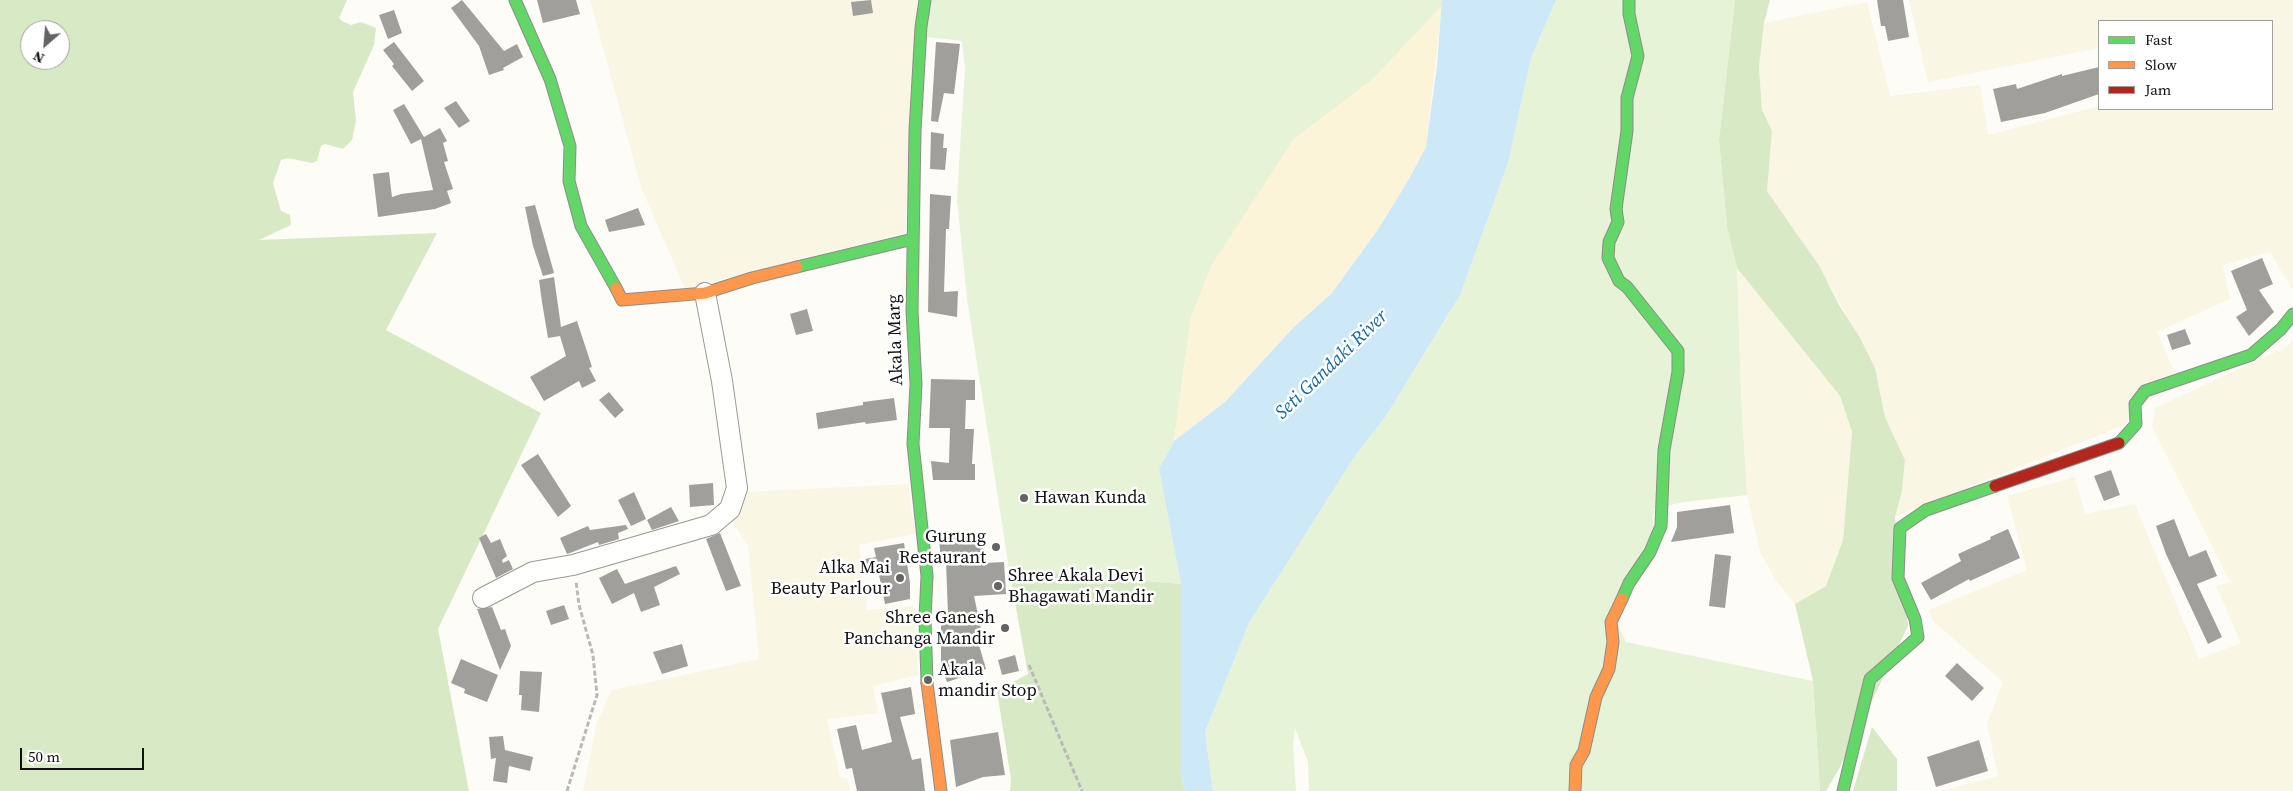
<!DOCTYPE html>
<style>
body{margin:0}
#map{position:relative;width:2293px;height:791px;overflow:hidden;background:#fdfcf7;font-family:"Source Serif 4",serif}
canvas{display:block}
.legend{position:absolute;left:2098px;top:20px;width:175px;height:90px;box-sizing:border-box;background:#fff;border:1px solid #a0a0a0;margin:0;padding:6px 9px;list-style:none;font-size:15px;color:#111}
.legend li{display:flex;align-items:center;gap:10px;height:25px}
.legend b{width:25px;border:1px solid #a0a0a0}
.north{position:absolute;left:20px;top:20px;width:50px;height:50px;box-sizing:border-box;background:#fff;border:1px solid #a0a0a0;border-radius:50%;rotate:207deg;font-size:14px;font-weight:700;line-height:20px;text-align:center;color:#111}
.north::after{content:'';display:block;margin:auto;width:18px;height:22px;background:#646362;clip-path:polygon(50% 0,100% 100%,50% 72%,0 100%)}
.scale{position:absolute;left:20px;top:748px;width:124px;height:22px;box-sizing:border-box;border:2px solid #111;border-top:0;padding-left:6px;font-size:15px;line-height:18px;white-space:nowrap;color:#111;-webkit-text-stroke:4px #fff;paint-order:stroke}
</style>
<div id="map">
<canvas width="2293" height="791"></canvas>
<ul class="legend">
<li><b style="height:6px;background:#63d668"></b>Fast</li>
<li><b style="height:6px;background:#ff974d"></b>Slow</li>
<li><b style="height:6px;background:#b3261e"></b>Jam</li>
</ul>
<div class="north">N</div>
<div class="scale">50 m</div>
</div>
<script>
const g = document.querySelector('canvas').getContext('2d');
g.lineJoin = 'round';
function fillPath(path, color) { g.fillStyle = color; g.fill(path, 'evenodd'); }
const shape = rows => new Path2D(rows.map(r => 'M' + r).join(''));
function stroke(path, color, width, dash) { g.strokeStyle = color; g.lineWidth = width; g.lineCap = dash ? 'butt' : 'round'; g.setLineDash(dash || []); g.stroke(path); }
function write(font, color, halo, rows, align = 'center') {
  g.font = font + ' "Source Serif 4",serif'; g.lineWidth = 5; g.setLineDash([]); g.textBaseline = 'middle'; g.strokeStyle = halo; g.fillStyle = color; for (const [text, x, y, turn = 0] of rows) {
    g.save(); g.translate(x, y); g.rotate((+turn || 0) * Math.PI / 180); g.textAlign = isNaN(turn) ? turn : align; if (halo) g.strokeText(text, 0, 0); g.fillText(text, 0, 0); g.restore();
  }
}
const farmland = shape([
 [590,0,919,0,905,233,685,289,641,187],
 [1909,0,2293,0,2293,291,2270,252,2223,265,2230,299,2157,332,2175,373,2124,425,1895,517,1902,491,1905,460,1885,417,1875,368,1820,267,1767,191,1772,131,1762,110,1759,67,1764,23,1867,2,1890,96,1980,85,1988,135,2099,106,2099,109,2272,109,2272,21,2099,21,2099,48,1928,82],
 [1737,268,1840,396,1852,432,1843,540,1826,586,1795,604,1776,581,1760,552,1747,495,1741,394],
 [2293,340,2293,791,1940,791,1998,776,1987,724,2003,682,1934,622,1928,610,2027,570,2007,496,2075,477,2085,514,2135,504,2199,659,2241,643,2216,586,2230,582,2152,427,2155,408,2288,346],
 [908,484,915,534,859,545,867,610,914,606,918,675,873,686,878,713,827,719,840,777,847,779,850,791,583,791,597,722,612,690,759,659,748,546,730,518,744,492]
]);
const green = shape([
 [931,0,1442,0,1442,6,1372,80,1293,140,1191,317,1174,441,1159,469,1181,584,1009,569,967,299,957,199,965,68,962,41,927,37],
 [1556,0,1735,0,1719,140,1727,227,1737,268,1741,394,1747,495,1684,502,1654,508,1652,533,1610,608,1626,642,1813,681,1820,791,1309,791,1308,762,1295,728,1293,745,1296,791,1213,791,1205,732,1249,623,1355,456,1386,416,1460,295,1508,163,1531,58]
]);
const forest = shape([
 [0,0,347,0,339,18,342,21,351,25,361,22,376,28,374,45,353,92,356,120,352,140,343,149,325,144,321,146,317,161,312,163,288,158,281,160,273,183,281,211,290,215,291,225,259,240,437,233,386,330,541,413,438,629,469,791,0,791],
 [30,30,60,30,60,60,30,60],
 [1735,0,1770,0,1764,23,1759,67,1762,110,1772,131,1767,191,1820,267,1839,305,1859,336,1875,368,1885,417,1905,460,1902,491,1895,517,1908,626,1839,769,1826,791,1820,791,1813,681,1795,604,1826,586,1843,540,1852,432,1840,396,1737,268,1727,227,1719,140],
 [1009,569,1181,584,1181,775,1185,791,1010,791,1011,779,997,691,1028,674],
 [1872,727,1897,759,1897,791,1853,791]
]);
const sand = shape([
 [1442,6,1426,147,1409,179,1379,228,1332,293,1293,328,1225,402,1174,441,1191,317,1211,266,1293,140,1372,80]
]);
const water = shape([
 [1442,0,1556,0,1531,58,1508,163,1460,295,1386,416,1355,456,1249,623,1205,732,1213,791,1185,791,1181,775,1181,584,1159,469,1174,441,1225,402,1293,328,1332,293,1379,228,1409,179,1426,147,1437,65]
]);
const building = shape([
 [462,0,504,51,517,44,523,57,503,68,504,70,489,75,479,46,451,8],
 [537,0,576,0,580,14,543,23],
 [871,0,873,13,853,16,851,2],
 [1877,0,1903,0,1909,37,1888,41,1885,26,1881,26],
 [394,10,402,33,388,39,379,15],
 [394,42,424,81,412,91,392,66,394,64,383,50],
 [936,42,960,44,954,94,944,93,938,122,931,121],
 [2099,67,2099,94,2045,113,2001,122,1993,89,2016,84,2017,89,2062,74,2062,76],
 [456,101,470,121,459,128,444,108],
 [404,104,424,137,440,128,447,141,443,143,448,161,444,162,453,189,447,191,451,203,435,209,378,217,373,174,389,172,392,197,401,194,433,190,421,139,411,144,393,110],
 [931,132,944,134,943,148,947,148,945,170,930,169],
 [930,194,951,196,949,229,946,229,944,292,958,291,957,317,928,312],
 [535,205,554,273,543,276,533,246,525,207],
 [638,208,645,225,609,232,605,220],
 [2262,258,2273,284,2259,290,2274,312,2249,336,2236,317,2247,310,2231,271],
 [554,277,561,327,577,321,592,367,589,368,596,381,582,388,579,381,544,401,530,377,566,356,560,336,548,338,542,302,539,280],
 [807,309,813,331,796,335,790,314],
 [2185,329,2191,344,2172,350,2167,335],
 [931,379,975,380,975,400,966,400,965,429,974,429,972,464,975,464,975,480,933,480,931,461,949,463,950,428,929,428],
 [609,392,624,410,615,418,599,400],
 [894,398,897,420,866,424,865,422,818,429,816,413,863,405,863,402],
 [538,454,571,506,558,517,521,465],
 [2111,470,2120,495,2104,501,2094,476],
 [713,483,714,505,690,507,689,485],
 [634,492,646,519,631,526,618,500],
 [1730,505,1734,533,1671,542,1677,527,1677,512],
 [671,507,679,521,652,530,647,520],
 [2174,519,2189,557,2206,550,2217,576,2197,584,2222,637,2208,644,2166,554,2156,526],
 [626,525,628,529,618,533,619,539,599,545,598,542,570,553,567,554,560,538,588,526,590,530],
 [2008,529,2020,558,1970,581,1969,579,1931,600,1921,583,1961,561,1958,554,1991,539,1990,537],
 [720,533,741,586,726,591,706,539],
 [980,533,985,563,1004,562,1006,594,974,596,981,629,975,631,986,669,947,682,941,666,941,616,948,614,946,562,941,563,939,537],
 [486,534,491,543,500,539,507,556,502,560,503,563,509,560,513,569,496,578,479,538],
 [904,543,910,583,910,599,885,604,878,570,867,571,865,559,876,557,874,548],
 [1715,554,1731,556,1725,608,1709,606],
 [676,566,680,574,654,587,660,605,641,612,634,593,612,604,599,578,617,569,625,584],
 [564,605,569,619,551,625,546,611],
 [492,607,501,630,505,629,511,646,500,670,477,609],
 [682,644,688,666,662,674,653,652],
 [1015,655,1019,671,1002,675,998,660],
 [461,659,498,675,487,702,464,693,465,689,451,683],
 [1957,663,1984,688,1972,701,1945,676],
 [520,671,542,672,539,712,521,710,522,695,519,695],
 [911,687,915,714,900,717,912,760,921,758,925,791,857,791,852,768,846,769,837,729,856,725,862,750,892,742,881,693],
 [998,732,1005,775,983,777,956,787,950,740],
 [503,736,505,750,533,757,530,771,509,766,507,783,493,781,496,758,491,759,489,737],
 [1979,740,1988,771,1936,787,1927,757]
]);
const path = shape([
 [1029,665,1082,791],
 [567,791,597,695,593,655,579,605,576,581]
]);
const street = shape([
 [483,598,533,572,573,565,711,525,730,509,737,488,722,381,705,293]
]);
const fast = shape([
 [515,0,550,79,570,146,569,181,581,226,616,288],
 [925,0,921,27,915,131,912,311,916,384,913,444,927,576,925,618,927,683],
 [797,267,913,239],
 [2119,443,2136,424,2135,404,2145,391,2251,355,2281,329,2293,314],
 [1622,599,1629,583,1650,552,1661,526,1664,450,1678,372,1678,351,1627,287,1619,281,1608,258,1609,242,1618,222,1616,209,1627,131,1627,98,1638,56,1629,14,1629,0],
 [1843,791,1870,679,1918,637,1915,619,1898,578,1900,528,1926,510,1995,486]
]);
const slow = shape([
 [616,288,622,300,705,293,752,278,797,267],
 [927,683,941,791],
 [1575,791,1576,765,1584,751,1596,697,1609,669,1613,642,1611,622,1622,599]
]);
const jam = shape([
 [1995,486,2119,443]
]);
const markers = [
 [1024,498,5,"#646362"],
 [996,547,5,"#646362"],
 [900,578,5,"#646362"],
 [998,586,5,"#646362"],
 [1005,628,5,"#646362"],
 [928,680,5,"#646362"]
];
const streetNames = [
 ["Akala Marg",896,340,-92]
];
const poiNames = [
 ["Hawan Kunda",1034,498],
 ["Gurung",986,537,"right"],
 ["Restaurant",986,558,"right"],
 ["Alka Mai",890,568,"right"],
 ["Beauty Parlour",890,589,"right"],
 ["Shree Akala Devi",1008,576],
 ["Bhagawati Mandir",1008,597],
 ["Shree Ganesh",995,618,"right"],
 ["Panchanga Mandir",995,639,"right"],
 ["Akala",938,670],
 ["mandir Stop",938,691]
];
const waterNames = [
 ["Seti Gandaki River",1332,365,-44]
];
fillPath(farmland, '#f9f7e4');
fillPath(green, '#e7f3d7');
fillPath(forest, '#d8eac5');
fillPath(sand, '#fcf4d9');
fillPath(water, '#cde8f7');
fillPath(building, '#a19f9c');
stroke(street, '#979795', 22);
stroke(fast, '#8e8d8b', 13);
stroke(slow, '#8e8d8b', 13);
stroke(jam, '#8e8d8b', 13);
stroke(path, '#b9b9b8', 3, [5, 2.5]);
stroke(street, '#fffffe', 20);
stroke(fast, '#63d668', 11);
stroke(slow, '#ff974d', 11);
stroke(jam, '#b3261e', 11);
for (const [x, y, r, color] of markers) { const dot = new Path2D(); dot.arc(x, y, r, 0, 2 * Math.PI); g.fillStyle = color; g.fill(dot); stroke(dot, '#fff', 2); }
write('18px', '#111', '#fff', streetNames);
write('18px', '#111', '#fff', poiNames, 'left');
write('italic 19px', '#1768a6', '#fff', waterNames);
</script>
